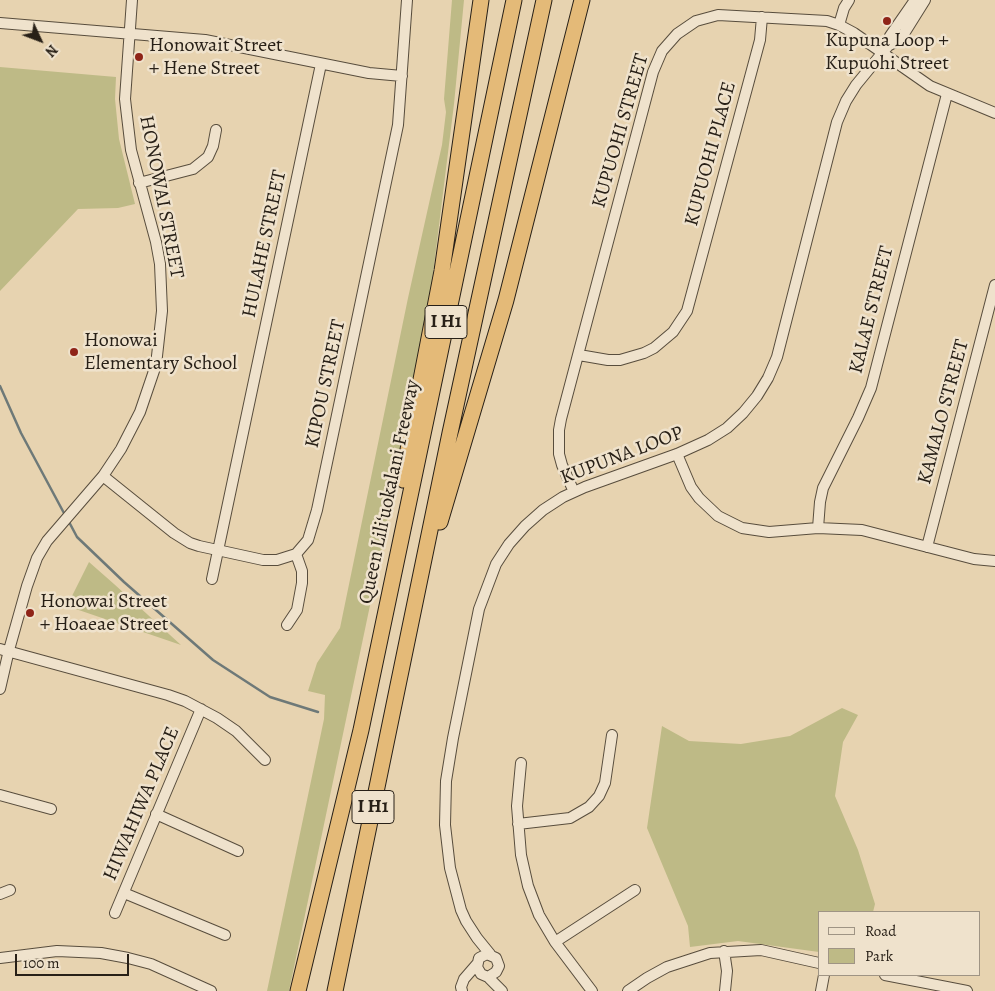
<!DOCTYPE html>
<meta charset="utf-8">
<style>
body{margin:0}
#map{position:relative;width:995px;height:991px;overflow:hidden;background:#e7d3b0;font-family:Alegreya,serif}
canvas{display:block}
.legend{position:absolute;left:818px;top:911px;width:162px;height:65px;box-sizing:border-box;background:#efe2cc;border:1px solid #9f9484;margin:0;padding:6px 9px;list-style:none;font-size:15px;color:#282017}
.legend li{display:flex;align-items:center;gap:10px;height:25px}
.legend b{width:25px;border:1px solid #9f9484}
.north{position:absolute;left:15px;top:15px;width:50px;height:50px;-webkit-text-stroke:4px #efe2cc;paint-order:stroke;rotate:133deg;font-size:14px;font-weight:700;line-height:20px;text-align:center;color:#282017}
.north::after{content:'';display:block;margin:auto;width:18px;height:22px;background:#282017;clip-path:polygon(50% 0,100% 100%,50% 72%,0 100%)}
.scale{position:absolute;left:15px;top:954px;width:114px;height:22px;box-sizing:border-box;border:2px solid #282017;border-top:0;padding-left:6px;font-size:15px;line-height:18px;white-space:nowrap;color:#282017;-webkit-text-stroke:4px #efe2cc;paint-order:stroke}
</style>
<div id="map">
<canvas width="995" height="991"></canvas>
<ul class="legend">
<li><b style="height:6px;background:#efe2cc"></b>Road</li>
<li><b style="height:14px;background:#beba86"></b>Park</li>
</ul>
<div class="north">N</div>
<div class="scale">100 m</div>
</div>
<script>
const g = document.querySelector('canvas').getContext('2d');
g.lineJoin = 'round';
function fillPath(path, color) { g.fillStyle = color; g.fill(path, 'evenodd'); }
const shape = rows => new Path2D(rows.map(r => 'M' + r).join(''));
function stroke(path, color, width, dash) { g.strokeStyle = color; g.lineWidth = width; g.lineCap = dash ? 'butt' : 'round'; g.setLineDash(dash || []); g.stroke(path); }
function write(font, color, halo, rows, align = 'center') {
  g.font = font + ' Alegreya,serif'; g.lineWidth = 5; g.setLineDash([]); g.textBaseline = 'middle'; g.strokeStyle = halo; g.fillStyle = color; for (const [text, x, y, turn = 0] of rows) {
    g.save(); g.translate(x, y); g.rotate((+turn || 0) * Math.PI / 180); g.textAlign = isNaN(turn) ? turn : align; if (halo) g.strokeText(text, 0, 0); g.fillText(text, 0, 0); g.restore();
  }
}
const green = shape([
 [452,0,464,0,454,104,432,282,381,553,289,991,267,991,324,719,325,695,308,691,317,663,340,628,408,298,442,145,446,112,444,99],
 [0,67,116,77,115,99,119,139,135,204,118,208,78,209,0,291],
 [89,562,114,584,181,645,67,606],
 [842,708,858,715,843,742,835,796,858,850,875,904,873,912,819,912,819,952,738,941,690,947,688,926,647,828,662,726,689,741,741,744,790,736]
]);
const stream = shape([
 [0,386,21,433,65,515],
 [68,520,77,537,124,582,213,660,270,697,318,712]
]);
const minor = shape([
 [0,23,205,40,369,73,402,76],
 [839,25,844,8,849,0],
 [888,46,897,41,905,32,925,0],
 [139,183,193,169,208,157,213,146,216,130],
 [579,355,608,360,620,360,644,353,654,348,673,332,687,311,760,40,762,17],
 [677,454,691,487,699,498,718,516,742,528,769,532,818,528,862,530,974,559,995,561],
 [103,476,174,533,190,543,199,546,263,560,277,560,296,554,308,540,317,510,398,125,407,0],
 [574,492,562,465,559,454,559,430,561,419,653,72,662,51,677,34,696,21,718,15,827,21,839,25,854,33,930,86,995,113],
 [818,528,820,502,823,488,858,418,871,388,947,94],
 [927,547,995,285],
 [212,579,321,64],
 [287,625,297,610,302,583,302,571,296,554],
 [0,649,168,695,185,701,217,718,236,731,265,760],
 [0,689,9,650,27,586,37,558,47,541,103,476,121,449,140,412,156,365,162,311,160,264,156,242,131,150,125,99,132,0],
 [521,763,517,806,521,855,528,886,539,915,555,942,592,991],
 [0,795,51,809],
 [156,814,238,851],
 [518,824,570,818,589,807,599,796,605,783,612,735],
 [124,893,225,935],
 [0,894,10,890],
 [115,913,201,709],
 [555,942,635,890],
 [724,951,727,971,725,991],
 [490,954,477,938,466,921,461,910,450,868,445,825,446,781,453,738,479,609,496,564,509,544,525,526,543,510,563,497,585,487,677,454,708,440,727,428,743,413,757,396,768,378,777,357,837,122,846,101,856,85,888,46,890,36,915,0],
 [0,958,57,951,101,953,128,958,151,964,211,991],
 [885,975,967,991],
 [488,977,496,972,499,966,496,958,487,954,479,958,477,967,481,974,488,977,502,991],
 [462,991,461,987,464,979,477,964],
 [628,991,647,978,667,967,710,953,761,950,819,963],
 [821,991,824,975]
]);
const highway = shape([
 [403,480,412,426,442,271,481,0],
 [440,522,506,300,582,0],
 [298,991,361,730,514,0],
 [335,991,450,433,544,0]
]);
const markers = [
 [887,21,5,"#8f2418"],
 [139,57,5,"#8f2418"],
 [74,352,5,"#8f2418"],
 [30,613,5,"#8f2418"]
];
const shields = [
 [446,322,42],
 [373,807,42]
];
const shieldNames = [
 ["I H1",446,322],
 ["I H1",373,807]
];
const poiNames = [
 ["Kupuna Loop +",887,41,"center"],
 ["Kupuohi Street",887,64,"center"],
 ["Honowait Street",149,46],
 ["+ Hene Street",149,69],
 ["Honowai",84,341],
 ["Elementary School",84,364],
 ["Honowai Street",40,602],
 ["+ Hoaeae Street",40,625]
];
const streetNames = [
 ["KUPUOHI STREET",621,131,-74],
 ["KUPUOHI PLACE",711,154,-75],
 ["HONOWAI STREET",161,197,79],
 ["HULAHE STREET",265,244,-78],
 ["KALAE STREET",872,310,-76],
 ["KIPOU STREET",326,384,-78],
 ["KAMALO STREET",944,412,-75],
 ["KUPUNA LOOP",622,456,-21],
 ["Queen Liliʻuokalani Freeway",390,492,-78],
 ["HIWAHIWA PLACE",142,804,-67]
];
fillPath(green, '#beba86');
stroke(stream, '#6e7978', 2.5);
stroke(minor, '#584d3d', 12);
stroke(highway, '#282017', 17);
stroke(minor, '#efe2cc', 10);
stroke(highway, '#e4ba78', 15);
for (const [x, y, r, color] of markers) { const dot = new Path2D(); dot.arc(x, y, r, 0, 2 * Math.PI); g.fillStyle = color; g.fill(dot); stroke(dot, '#efe2cc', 2); }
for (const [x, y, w] of shields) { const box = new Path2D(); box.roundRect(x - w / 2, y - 16.5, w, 33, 4); g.fillStyle = '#efe2cc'; g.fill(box); stroke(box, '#282017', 1); }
write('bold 19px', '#282017', null, shieldNames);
write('20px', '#282017', '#efe2cc', poiNames, 'left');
write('20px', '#282017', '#efe2cc', streetNames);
</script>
